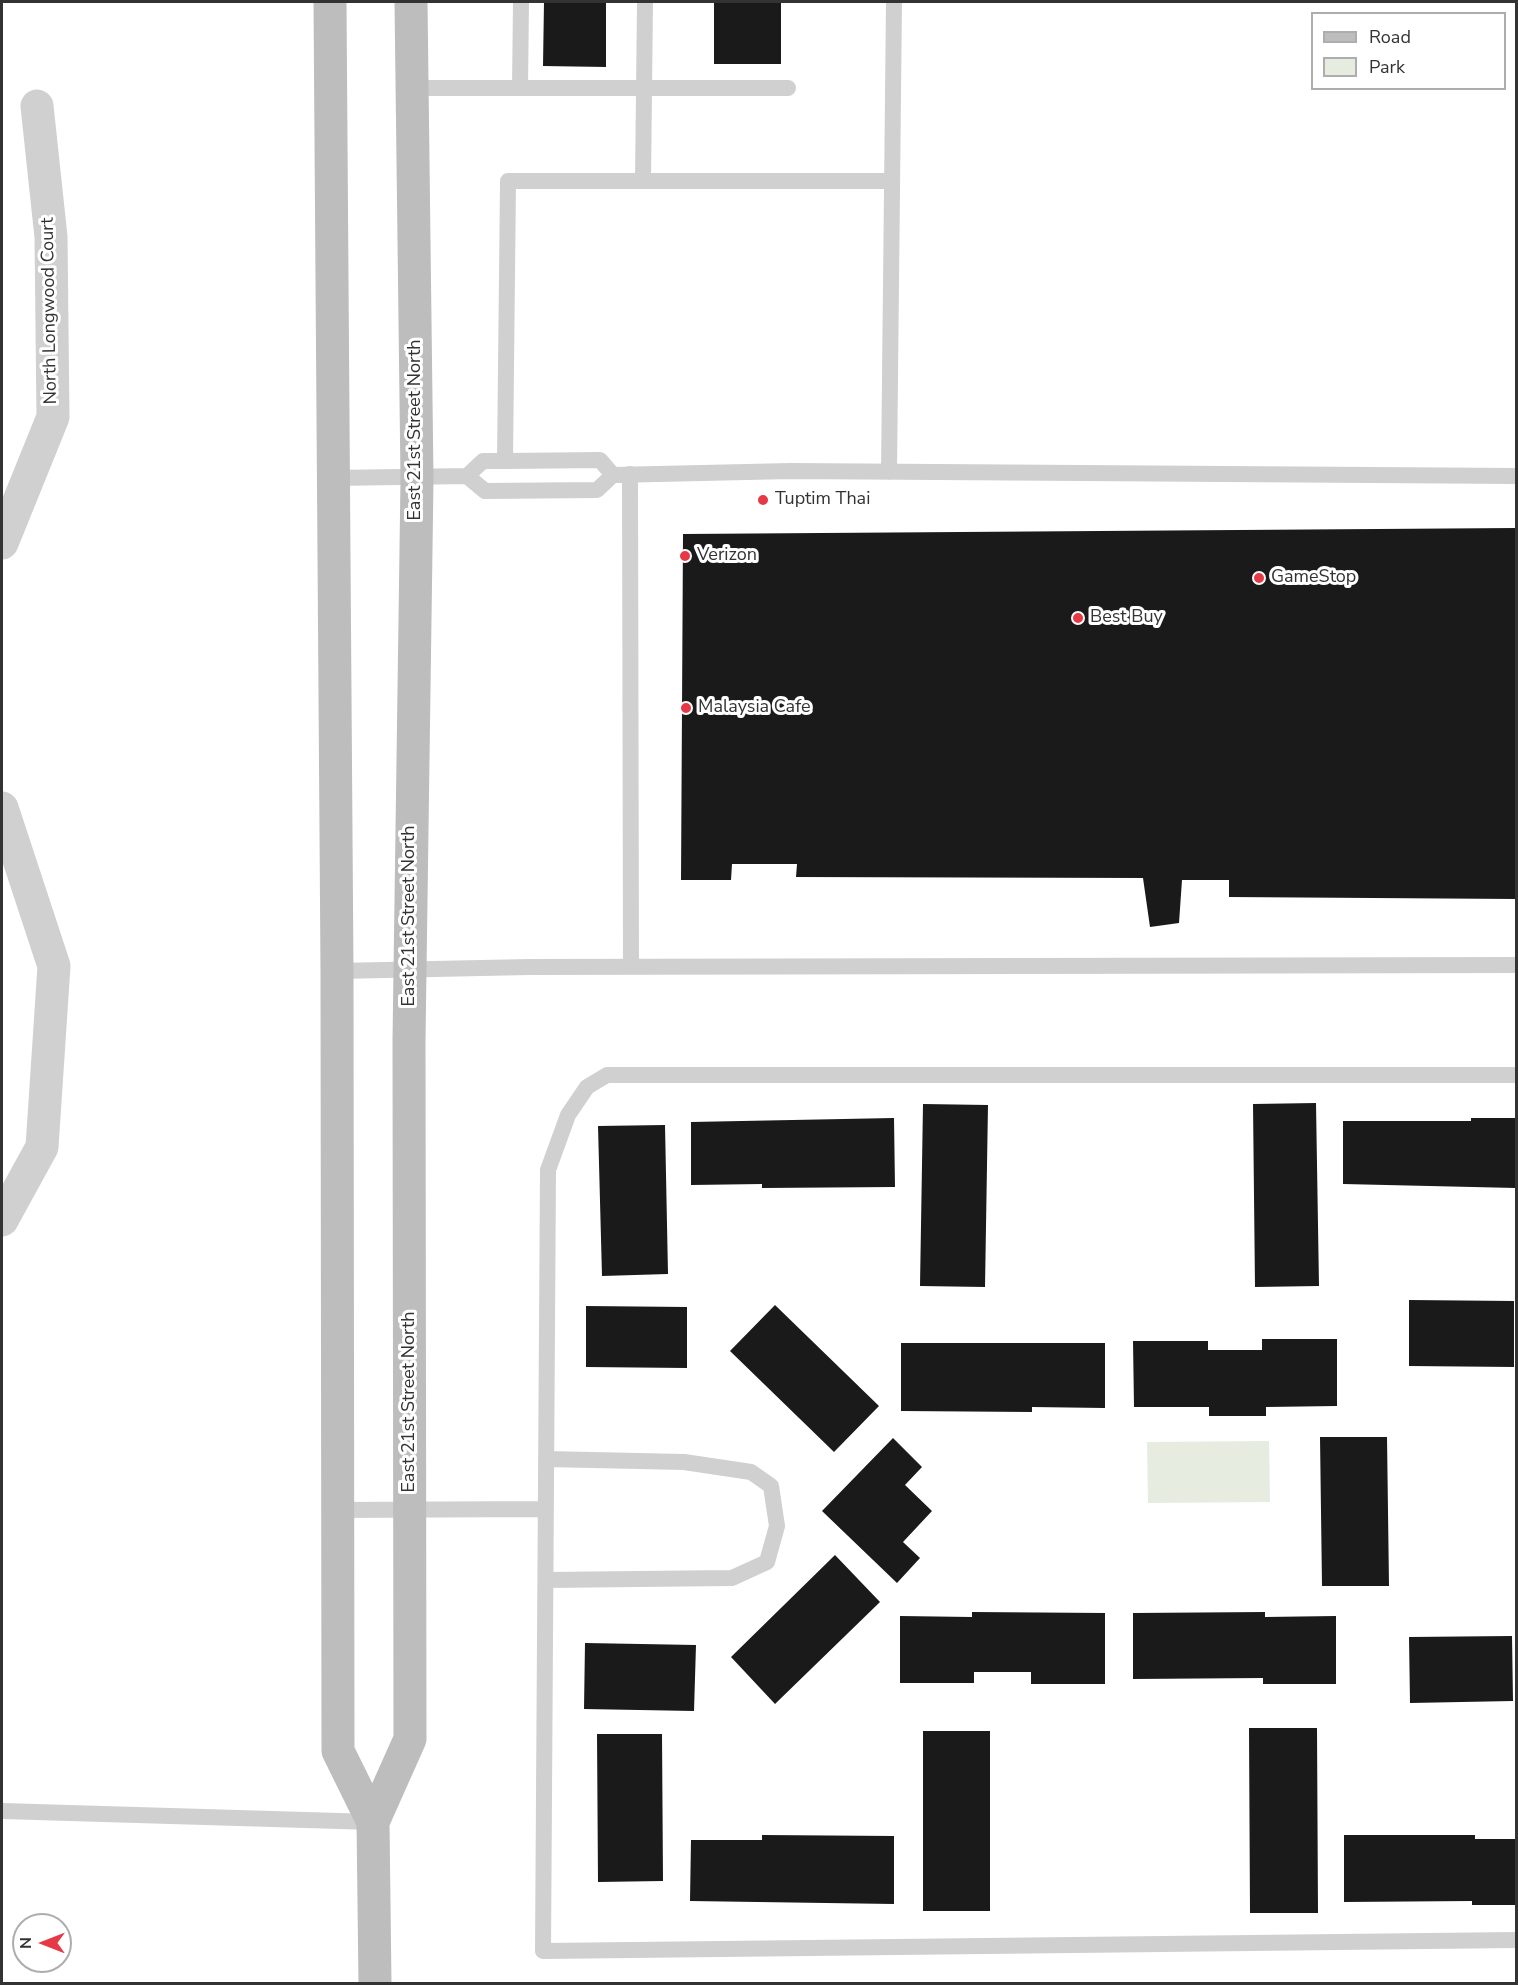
<!DOCTYPE html>
<style>
body{margin:0}
#map{position:relative;width:1518px;height:1985px;overflow:hidden;background:#fff;font-family:"Nunito Sans",sans-serif}
canvas{display:block}
.frame{position:absolute;inset:0;border:3px solid #333;pointer-events:none}
.legend{position:absolute;left:1311px;top:12px;width:195px;height:78px;box-sizing:border-box;background:#fff;border:2px solid #adadad;margin:0;padding:8px 10px;list-style:none;font-size:18px;color:#333}
.legend li{display:flex;align-items:center;gap:12px;height:30px}
.legend b{width:30px;border:2px solid #adadad}
.north{position:absolute;left:12px;top:1913px;width:60px;height:60px;box-sizing:border-box;background:#fff;border:2px solid #adadad;border-radius:50%;rotate:270deg;font-size:16px;font-weight:700;line-height:24px;text-align:center;color:#333}
.north::after{content:'';display:block;margin:auto;width:21px;height:27px;background:#e63946;clip-path:polygon(50% 0,100% 100%,50% 72%,0 100%)}
</style>
<div id="map">
<canvas width="1518" height="1985"></canvas>
<div class="frame"></div>
<ul class="legend">
<li><b style="height:8px;background:#bdbdbd"></b>Road</li>
<li><b style="height:16px;background:#e6ecdf"></b>Park</li>
</ul>
<div class="north">N</div>
</div>
<script>
const g = document.querySelector('canvas').getContext('2d');
g.lineJoin = 'round';
function fillPath(path, color) { g.fillStyle = color; g.fill(path, 'evenodd'); }
const shape = rows => new Path2D(rows.map(r => 'M' + r).join(''));
function stroke(path, color, width, dash) { g.strokeStyle = color; g.lineWidth = width; g.lineCap = dash ? 'butt' : 'round'; g.setLineDash(dash || []); g.stroke(path); }
function write(font, color, halo, rows, align = 'center') {
  g.font = font + ' "Nunito Sans",sans-serif'; g.lineWidth = 6; g.setLineDash([]); g.textBaseline = 'middle'; g.strokeStyle = halo; g.fillStyle = color; for (const [text, x, y, turn = 0] of rows) {
    g.save(); g.translate(x, y); g.rotate((+turn || 0) * Math.PI / 180); g.textAlign = isNaN(turn) ? turn : align; if (halo) g.strokeText(text, 0, 0); g.fillText(text, 0, 0); g.restore();
  }
}
const green = shape([
 [1269,1441,1270,1502,1148,1503,1147,1442]
]);
const building = shape([
 [544,2,606,2,606,67,543,66],
 [714,2,781,2,781,64,714,64],
 [1516,528,1516,899,1229,897,1229,880,1182,880,1179,923,1150,927,1143,878,796,877,797,864,732,864,731,880,681,880,683,534],
 [1316,1103,1319,1286,1255,1287,1253,1104],
 [923,1104,988,1105,985,1287,920,1286],
 [894,1118,895,1187,762,1188,762,1184,691,1185,691,1122],
 [1471,1118,1516,1118,1516,1188,1343,1184,1343,1121,1471,1121],
 [665,1125,668,1274,602,1276,598,1126],
 [1409,1300,1514,1301,1514,1367,1409,1366],
 [775,1305,879,1406,834,1452,730,1351],
 [586,1306,687,1307,687,1368,586,1367],
 [1262,1339,1337,1339,1337,1406,1266,1407,1266,1416,1209,1416,1209,1407,1134,1407,1133,1341,1208,1341,1208,1350,1262,1350],
 [901,1343,1105,1343,1105,1408,1032,1407,1032,1412,901,1411],
 [1320,1437,1387,1437,1389,1586,1322,1586],
 [893,1438,922,1467,905,1485,932,1511,903,1542,920,1558,897,1583,822,1511],
 [835,1555,880,1602,775,1704,731,1657],
 [972,1612,1105,1613,1105,1684,1031,1684,1031,1672,974,1672,974,1683,900,1683,900,1616,972,1617],
 [1265,1612,1265,1617,1336,1616,1336,1684,1263,1684,1263,1678,1133,1679,1133,1613],
 [1512,1636,1513,1701,1410,1703,1409,1637],
 [585,1643,696,1645,694,1711,584,1709],
 [1249,1728,1317,1728,1318,1913,1250,1913],
 [923,1731,990,1731,990,1911,923,1911],
 [597,1734,662,1734,663,1881,598,1882],
 [762,1835,894,1836,894,1904,690,1901,691,1840,762,1840],
 [1344,1835,1475,1835,1475,1839,1516,1839,1516,1905,1472,1905,1472,1901,1344,1902]
]);
const lane = shape([
 [411,88,788,88],
 [520,88,521,2],
 [643,181,645,2],
 [505,461,508,181,892,181],
 [889,472,894,2],
 [630,474,631,967],
 [467,476,485,491,597,490,613,475,791,471,1516,476],
 [333,478,467,476,483,461,505,461,600,460,613,475],
 [337,971,530,967,1516,965],
 [1516,1075,607,1075,587,1087,568,1115,548,1170,543,1951,1516,1940],
 [338,1510,546,1509],
 [546,1580,732,1578,767,1562,777,1526,771,1486,751,1472,684,1462,546,1459],
 [2,1811,373,1822]
]);
const street = shape([
 [2,543,53,417,51,237,37,106],
 [2,808,54,966,42,1147,2,1220]
]);
const secondary = shape([
 [330,2,337,971,338,1751,373,1822],
 [375,1984,373,1822,410,1739,409,1040,417,479,411,2]
]);
const markers = [
 [763,500,6,"#e63946"],
 [685,556,6,"#e63946"],
 [1259,578,6,"#e63946"],
 [1078,618,6,"#e63946"],
 [686,708,6,"#e63946"]
];
const streetNames = [
 ["North Longwood Court",50,311,-91],
 ["East 21st Street North",416,430,-90],
 ["East 21st Street North",410,916,-90],
 ["East 21st Street North",410,1402,-90]
];
const poiNames = [
 ["Tuptim Thai",775,500],
 ["Verizon",697,556],
 ["GameStop",1271,578],
 ["Best Buy",1090,618],
 ["Malaysia Cafe",698,708]
];
fillPath(green, '#e6ecdf');
fillPath(building, '#1a1a1a');
stroke(lane, '#d0d0d0', 16);
stroke(street, '#d0d0d0', 33);
stroke(secondary, '#bdbdbd', 33);
for (const [x, y, r, color] of markers) { const dot = new Path2D(); dot.arc(x, y, r, 0, 2 * Math.PI); g.fillStyle = color; g.fill(dot); stroke(dot, '#fff', 2); }
write('18px', '#333', '#fff', streetNames);
write('18px', '#333', '#fff', poiNames, 'left');
</script>
